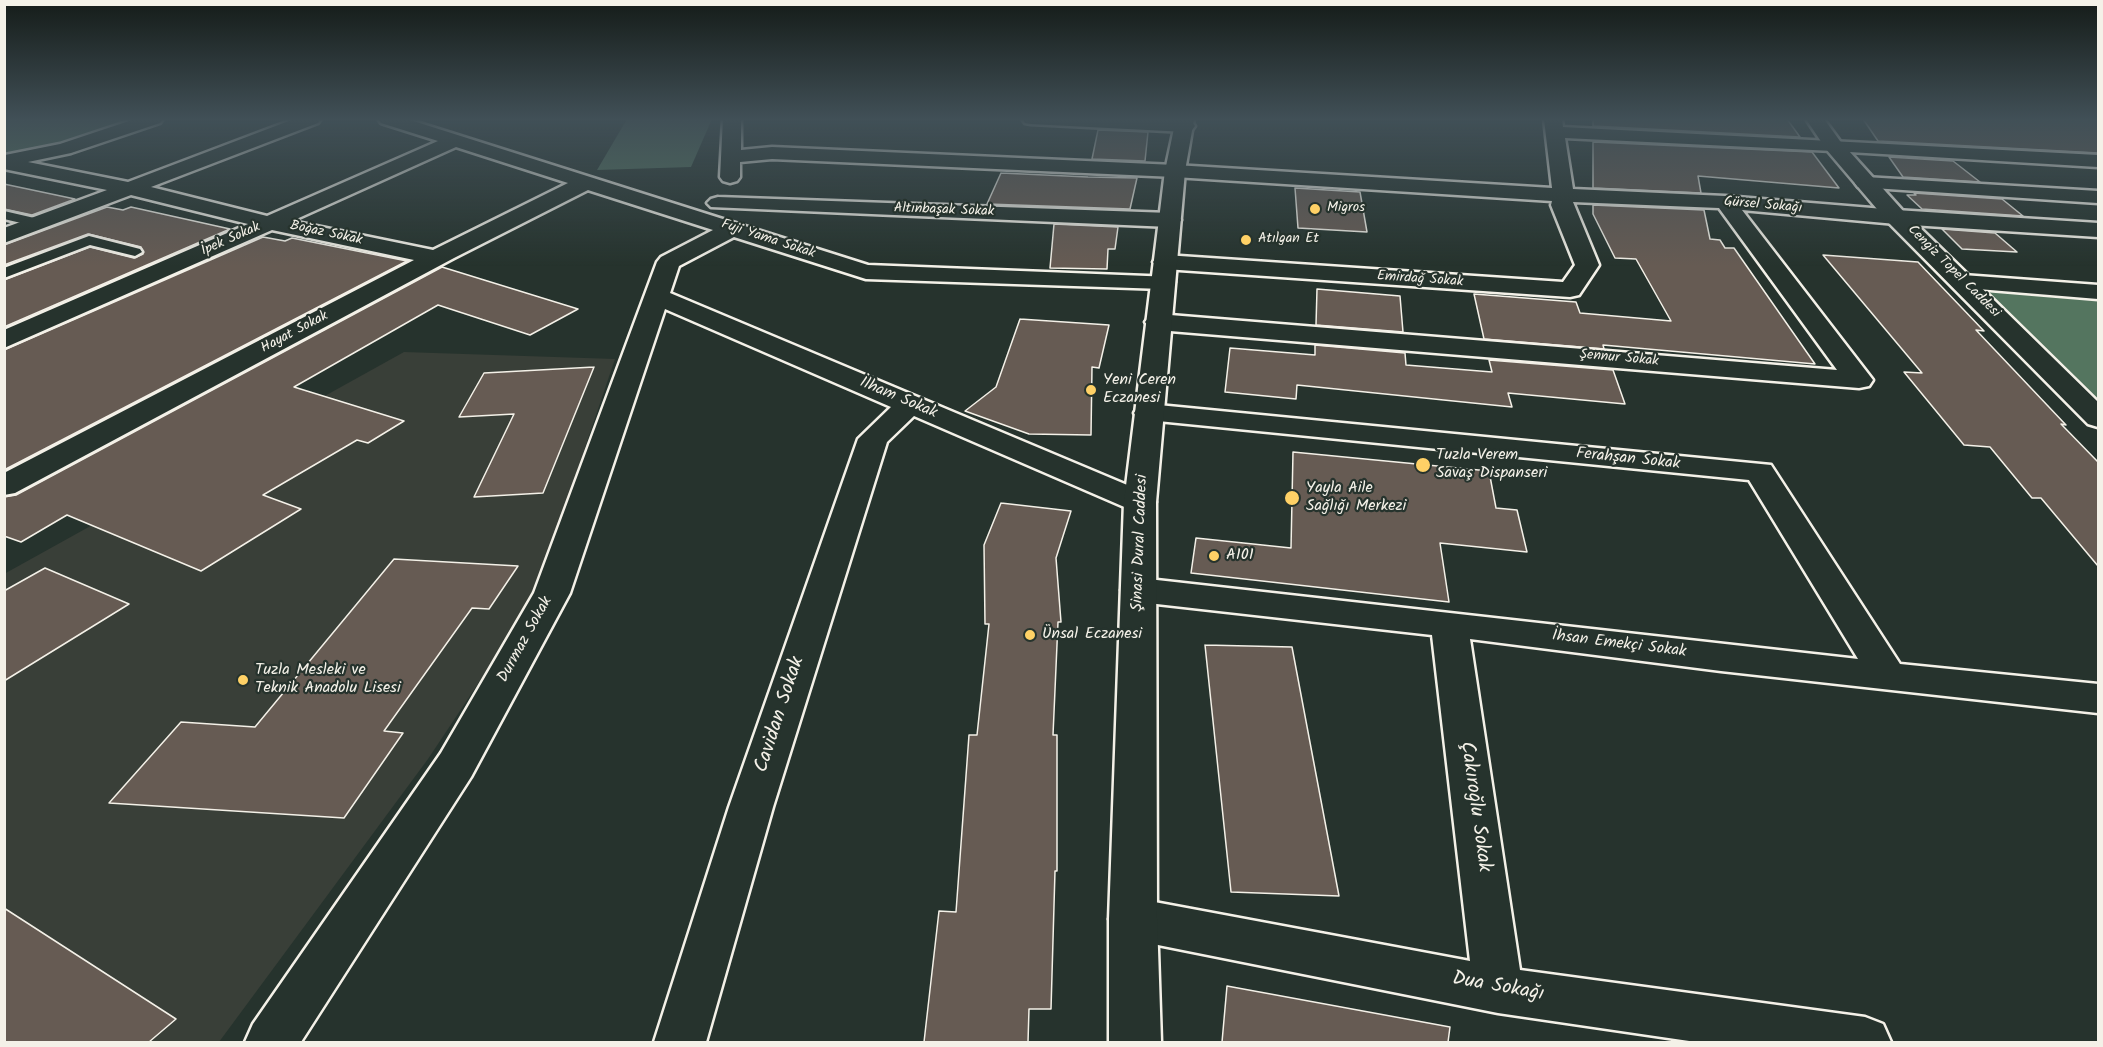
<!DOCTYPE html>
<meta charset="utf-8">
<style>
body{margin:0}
#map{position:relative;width:2103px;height:1047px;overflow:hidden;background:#26332d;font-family:Kalam,sans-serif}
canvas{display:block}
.frame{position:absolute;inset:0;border:6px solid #f4f1e8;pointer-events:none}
</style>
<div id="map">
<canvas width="2103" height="1047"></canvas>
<div class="frame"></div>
</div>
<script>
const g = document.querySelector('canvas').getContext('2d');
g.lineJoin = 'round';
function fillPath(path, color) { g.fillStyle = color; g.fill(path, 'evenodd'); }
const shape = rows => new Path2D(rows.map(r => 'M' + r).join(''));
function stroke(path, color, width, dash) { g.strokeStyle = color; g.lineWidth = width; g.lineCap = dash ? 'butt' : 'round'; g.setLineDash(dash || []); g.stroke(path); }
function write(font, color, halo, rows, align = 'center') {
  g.font = font + ' Kalam,sans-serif'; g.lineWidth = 4.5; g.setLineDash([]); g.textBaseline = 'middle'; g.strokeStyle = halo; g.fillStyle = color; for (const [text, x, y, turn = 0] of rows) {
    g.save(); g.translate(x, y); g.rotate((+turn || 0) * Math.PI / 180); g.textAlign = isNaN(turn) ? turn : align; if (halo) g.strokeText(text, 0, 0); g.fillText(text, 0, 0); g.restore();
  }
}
const built = shape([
 [404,352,615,359,533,601,428,759,219,1042,5,1042,4,574]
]);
const green = shape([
 [4,119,147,119,62,148,5,154],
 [627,119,712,119,691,167,597,170],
 [1985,291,2098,299,2098,404]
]);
const building = shape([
 [1593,119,1787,119,1800,137,1593,126,1593,119],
 [1863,119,2098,119,2098,153,1878,141,1863,119],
 [1098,130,1148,132,1145,161,1092,159,1098,130],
 [1593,142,1812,152,1839,188,1698,176,1701,193,1593,188,1593,142],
 [1889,157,1953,161,1980,182,1903,177,1889,157],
 [1001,173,1088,177,1137,178,1130,209,987,204,1001,173],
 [4,184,75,199,32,215,4,209,4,184],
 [1295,188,1360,192,1367,232,1298,228,1295,188],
 [1914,193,2002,199,2023,216,1922,209,1907,195,1916,195,1914,193],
 [1593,205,1704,210,1710,239,1720,240,1725,248,1734,248,1815,364,1603,345,1604,349,1484,339,1474,294,1576,302,1580,313,1671,321,1636,259,1615,258,1593,214,1593,205],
 [107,207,123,210,131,207,230,229,4,327,4,280,90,247,134,258,143,254,141,247,88,234,4,265,4,245,107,207],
 [1054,224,1118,227,1115,249,1108,249,1107,269,1050,268,1054,224],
 [1942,229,1995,233,2017,252,1962,249,1942,229],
 [263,237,285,241,292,238,407,261,4,470,4,350,263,237],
 [1823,255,1918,262,1984,331,1976,330,2066,425,2061,424,2098,462,2098,566,2041,498,2032,498,1990,447,1964,445,1904,372,1922,373,1823,255],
 [442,267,578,309,530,335,438,305,294,387,404,421,368,443,357,440,263,495,301,509,201,571,67,515,21,542,4,536,4,497,16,495,442,267],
 [1317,289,1400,296,1403,332,1316,325,1317,289],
 [1020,319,1109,325,1099,368,1092,367,1091,435,1029,434,965,411,996,387,1020,319],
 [1315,345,1405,353,1406,365,1492,372,1489,360,1613,370,1625,404,1508,393,1512,407,1297,385,1296,399,1225,392,1230,348,1315,355,1315,345],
 [594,367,543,493,474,497,514,414,459,417,484,373,594,367],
 [1293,452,1489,471,1496,508,1517,510,1527,552,1440,543,1449,602,1191,573,1196,538,1291,548,1293,452],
 [1001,503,1071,511,1056,558,1061,622,1058,622,1053,735,1057,735,1057,871,1055,871,1051,1009,1029,1009,1028,1042,924,1042,939,911,956,912,969,735,977,735,989,624,985,624,984,545,1001,503],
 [394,559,518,566,489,609,472,608,384,731,403,733,344,818,109,803,181,722,255,727,394,559],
 [45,568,129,604,4,681,4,591,45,568],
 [1205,645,1292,647,1339,896,1231,892,1205,645],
 [4,908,176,1019,149,1042,4,1042,4,908],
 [1227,986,1450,1027,1448,1042,1222,1042,1227,986]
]);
const service = shape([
 [4,211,43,220,45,223,38,227,4,219,4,211],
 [89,236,140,249,142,252,135,256,90,245,4,278,4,268,89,236]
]);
const minor = shape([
 [135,119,163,119,160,123,71,153,28,162,128,182,294,119,321,119,318,123,151,187,267,216,438,141,381,123,378,119,407,119,868,265,1172,277,1175,282,1172,287,1163,289,866,279,734,237,679,266,670,293,1151,495,1156,502,1151,509,1140,512,1129,509,914,416,887,442,773,807,706,1042,654,1042,729,807,858,439,891,407,665,309,570,593,471,777,301,1042,245,1042,253,1024,441,753,534,593,657,262,661,257,713,230,588,190,454,258,15,493,4,495,4,473,414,260,272,230,4,348,4,330,248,224,131,195,4,243,4,228,107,190,4,169,5,155,60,144,135,119],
 [456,147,568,183,433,250,292,221,456,147],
 [723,119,741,119,741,150,772,147,1175,165,1552,188,1544,119,1562,119,1563,127,2098,155,2098,167,1833,151,1565,138,1573,189,1725,196,1896,210,2098,223,2098,237,1896,224,1742,210,1873,380,1869,386,1859,388,1158,330,1149,327,1145,322,1149,317,1158,314,1837,370,1719,208,1573,202,1599,265,1579,295,1570,297,1165,269,1157,267,1153,262,1157,257,1165,255,1563,282,1575,265,1551,205,1552,201,1175,177,772,159,740,162,740,177,737,181,730,183,723,181,720,177,723,119],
 [1022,119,1161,119,1186,120,1192,122,1195,126,1192,130,1186,132,1031,124,1025,123,1022,119],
 [1865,177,2098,191,2098,203,1858,187,1855,183,1858,179,1865,177],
 [718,197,1170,213,1178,215,1181,220,1178,225,1170,227,711,207,707,203,711,199,718,197],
 [1963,275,2098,285,2098,299,1954,287,1951,282,1954,277,1963,275],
 [1148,404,1771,465,1900,664,2098,684,2098,713,1721,671,1470,639,1520,970,1865,1017,1883,1024,1891,1042,1696,1042,1498,1013,1133,940,1116,934,1109,919,1116,904,1133,898,1470,961,1432,635,1139,602,1126,598,1121,590,1126,582,1139,578,1858,659,1749,480,1138,419,1134,413,1138,407,1148,404]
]);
const tertiary = shape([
 [1176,119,1194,119,1185,171,1156,502,1157,919,1161,1042,1109,1042,1109,919,1124,502,1165,171,1176,119],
 [1806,119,1824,119,1840,141,1904,212,2098,402,2098,427,2088,424,1888,222,1826,149,1806,119]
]);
const markers = [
 [1315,209,6,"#ffd166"],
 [1246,240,6,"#ffd166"],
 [1091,390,6,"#ffd166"],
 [1423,465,8,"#ffd166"],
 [1292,498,8,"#ffd166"],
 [1214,556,6,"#ffd166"],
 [1030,635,6,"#ffd166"],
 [243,680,6,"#ffd166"]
];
const farStreetnames = [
 ["Gürsel Sokağı",1763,206,5],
 ["Altınbaşak Sokak",944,211,2],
 ["Boğaz Sokak",326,234,12],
 ["İpek Sokak",231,240,-24],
 ["Fuji Yama Sokak",768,240,18],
 ["Cengiz Topel Caddesi",1953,272,45],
 ["Emirdağ Sokak",1420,280,4],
 ["Hayat Sokak",295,333,-28],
 ["Şennur Sokak",1619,359,5]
];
const farPoinames = [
 ["Migros",1327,209],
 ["Atılgan Et",1258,240]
];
const poiNames = [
 ["Yeni Ceren",1103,381],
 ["Eczanesi",1103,399],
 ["Tuzla Verem",1436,456],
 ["Savaş Dispanseri",1436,474],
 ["Yayla Aile",1306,489],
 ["Sağlığı Merkezi",1306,507],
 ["A101",1226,556],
 ["Ünsal Eczanesi",1042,635],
 ["Tuzla Mesleki ve",255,671],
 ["Teknik Anadolu Lisesi",255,689]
];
const streetNames = [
 ["İlham Sokak",898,399,23],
 ["Ferahşan Sokak",1628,460,6],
 ["Şinasi Dural Caddesi",1141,543,-88],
 ["Durmaz Sokak",526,640,-61],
 ["İhsan Emekçi Sokak",1619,645,7]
];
const nearStreetnames = [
 ["Cavidan Sokak",781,715,-72],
 ["Çakıroğlu Sokak",1474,807,82],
 ["Dua Sokağı",1498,988,10]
];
fillPath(built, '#393f38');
fillPath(green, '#54755f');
fillPath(building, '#665b53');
stroke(building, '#f4f1e8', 1.5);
stroke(service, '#f4f1e8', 5);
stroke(minor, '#f4f1e8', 5);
stroke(tertiary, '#f4f1e8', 5);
fillPath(service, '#26332d');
fillPath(minor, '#26332d');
fillPath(tertiary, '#26332d');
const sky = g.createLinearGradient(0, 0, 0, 266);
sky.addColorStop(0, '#151c19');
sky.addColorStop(0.45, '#415057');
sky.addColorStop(1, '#41505700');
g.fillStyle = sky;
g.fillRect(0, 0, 2103, 266);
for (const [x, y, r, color] of markers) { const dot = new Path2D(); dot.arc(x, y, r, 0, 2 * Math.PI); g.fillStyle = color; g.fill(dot); stroke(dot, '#26332d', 2); }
write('14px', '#f4f1e8', '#26332d', farStreetnames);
write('14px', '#f4f1e8', '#26332d', farPoinames, 'left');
write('16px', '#f4f1e8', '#26332d', poiNames, 'left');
write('16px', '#f4f1e8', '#26332d', streetNames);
write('20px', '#f4f1e8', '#26332d', nearStreetnames);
</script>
